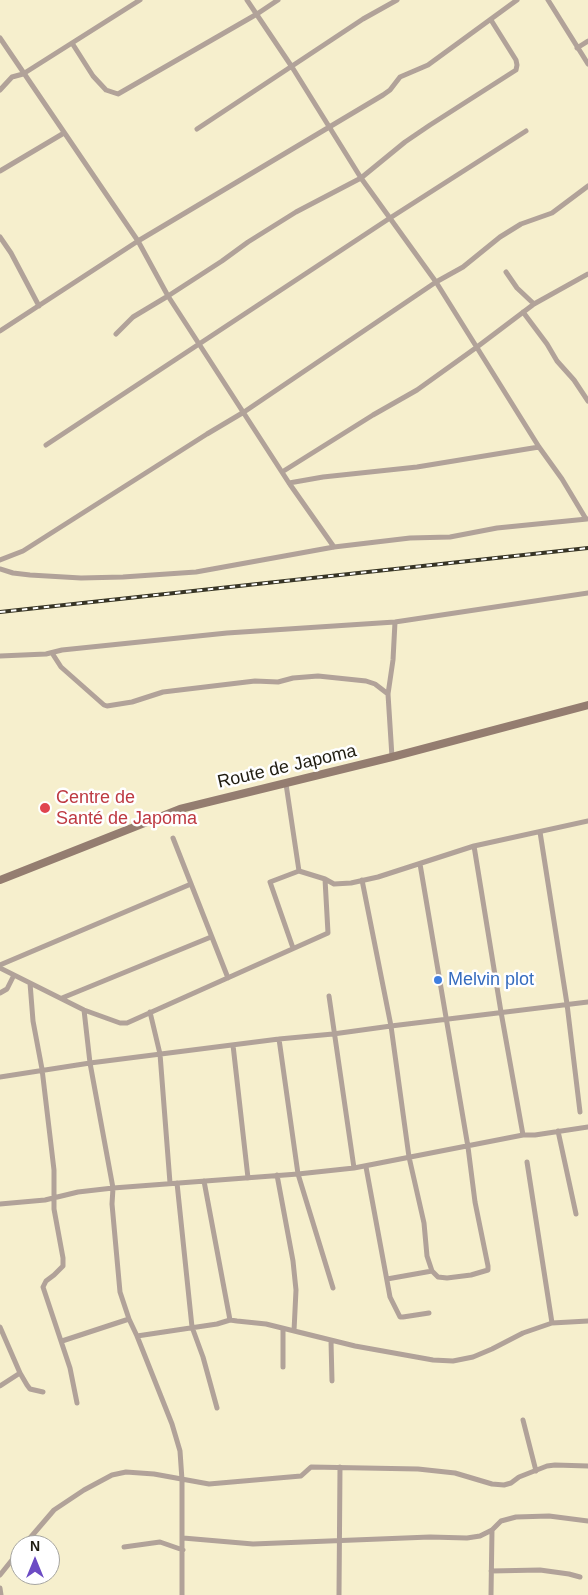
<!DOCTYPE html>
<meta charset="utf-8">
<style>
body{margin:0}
#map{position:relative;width:588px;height:1595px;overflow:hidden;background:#f6efcd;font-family:Arial,sans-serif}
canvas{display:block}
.north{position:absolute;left:10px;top:1535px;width:50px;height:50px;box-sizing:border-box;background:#fff;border:1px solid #a6a5a0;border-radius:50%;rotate:0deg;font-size:14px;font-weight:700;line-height:20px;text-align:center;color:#201d11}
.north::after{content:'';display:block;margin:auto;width:18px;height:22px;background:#6c4bc4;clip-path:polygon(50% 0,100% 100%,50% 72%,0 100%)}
</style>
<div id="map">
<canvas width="588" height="1595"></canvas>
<div class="north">N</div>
</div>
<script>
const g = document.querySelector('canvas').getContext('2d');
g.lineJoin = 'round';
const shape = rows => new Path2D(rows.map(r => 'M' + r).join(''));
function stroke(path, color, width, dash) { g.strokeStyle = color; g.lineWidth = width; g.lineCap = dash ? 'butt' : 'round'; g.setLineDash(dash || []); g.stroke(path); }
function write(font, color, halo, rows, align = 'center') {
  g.font = font + ' Arial,sans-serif'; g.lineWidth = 5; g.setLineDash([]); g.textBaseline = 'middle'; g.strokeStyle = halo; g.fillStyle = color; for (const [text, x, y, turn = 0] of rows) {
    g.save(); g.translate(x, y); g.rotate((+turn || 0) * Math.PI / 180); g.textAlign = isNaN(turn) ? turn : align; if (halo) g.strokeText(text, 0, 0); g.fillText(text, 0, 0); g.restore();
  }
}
const street = shape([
 [247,0,292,67,361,178,436,282,539,447,562,479,586,519],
 [548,0,588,64],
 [0,38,138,241,168,296,289,483,334,547],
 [72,43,93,76,106,90,118,94,257,14,278,0],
 [577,48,588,41],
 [0,90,12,77,23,74,140,0],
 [197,129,363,19,397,0],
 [0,171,64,133],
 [0,237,11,253,39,306],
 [506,272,517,288,534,304],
 [523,312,547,344,557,361,574,380,588,401],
 [0,331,138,241,383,95,390,90,400,77,428,65,517,0],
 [116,334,133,317,168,296,222,261,248,242,296,212,361,178,405,142,430,125,516,70,517,65,516,60,491,20],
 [46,445,390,218,526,131],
 [282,472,373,415,417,390,477,347,534,304,588,274],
 [289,483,323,477,417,467,539,447],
 [0,560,23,551,207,434,244,412,436,282,463,267,500,237,521,224,552,213,588,186],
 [0,569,13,573,30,575,81,578,123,577,196,572,334,547,410,538,450,537,497,528,587,519],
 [52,653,61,667,104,705,107,706,132,702,163,692,255,681,278,682,293,678,318,676,366,681,375,684,388,694],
 [0,656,46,654,62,650,227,633,395,622,588,593],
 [392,757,388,694,393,660,395,622],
 [286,784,299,871],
 [540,832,567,1004,580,1112],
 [173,838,228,978],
 [474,846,501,1012,523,1135],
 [362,880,391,1026,409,1157,424,1223,427,1256,432,1271,438,1277,447,1278,471,1275,488,1270,488,1266,475,1202,468,1147,420,864],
 [293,948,270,882,299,871,325,879,334,884,351,883,378,877,474,846,588,821],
 [0,965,191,884],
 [0,968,84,1010,120,1023,127,1023,328,933,325,879],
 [30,983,33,1021,42,1069,54,1170,54,1209,63,1258,63,1266,54,1275,46,1281,43,1287,70,1368,77,1403],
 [0,993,7,989,14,975],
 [329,996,354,1168],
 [62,998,211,937],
 [84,1010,90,1063,113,1188,112,1204,120,1292,129,1319,137,1336,172,1424,180,1451,182,1480,182,1595],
 [150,1012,160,1054,170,1183],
 [279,1039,298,1174,333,1288],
 [233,1045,248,1178],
 [0,1077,90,1063,279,1039,333,1034,391,1026,588,1002],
 [558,1131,576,1214],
 [527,1162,552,1323],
 [366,1167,390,1297,400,1317,403,1317,429,1313],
 [277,1175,293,1261,296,1290,294,1331],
 [204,1181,230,1320],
 [177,1183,192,1327,203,1357,217,1408],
 [0,1204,45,1200,78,1192,113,1188,298,1174,354,1168,523,1135,535,1135,588,1127],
 [387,1279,432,1271],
 [0,1327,20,1373,27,1385,30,1389,43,1392],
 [137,1336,217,1324,230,1320,237,1321,266,1324,355,1346,433,1360,453,1361,473,1357,492,1349,523,1333,552,1323,588,1321],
 [62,1341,129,1319],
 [331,1341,332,1381],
 [283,1367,283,1329],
 [0,1386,20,1373],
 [523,1420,536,1471],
 [183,1538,253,1544,430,1537,467,1538,480,1536,492,1530,501,1521,516,1517,549,1516,588,1521],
 [24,1545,54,1510,84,1490,112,1475,126,1472,154,1474,209,1484,301,1476,311,1467,418,1469,455,1473,492,1484,504,1485,511,1483,519,1477,547,1466,555,1465,588,1466],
 [124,1547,160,1542,183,1550],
 [491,1571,540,1570,569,1574,580,1577],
 [0,1575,20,1550],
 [0,1588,1,1595],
 [339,1595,340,1467],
 [491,1595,492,1530]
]);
const secondary = shape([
 [0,880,180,809,392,757,588,705]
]);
const rail = shape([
 [0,612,588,548]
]);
const markers = [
 [45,808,6,"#e0444e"],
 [438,980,5,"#3f7fe0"]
];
const streetNames = [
 ["Route de Japoma",287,767,-13]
];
const healthNames = [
 ["Centre de",56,798],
 ["Santé de Japoma",56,819]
];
const shopNames = [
 ["Melvin plot",448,980]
];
stroke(street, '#b1a299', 5);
stroke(secondary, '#947d70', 8);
stroke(rail, '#373425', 4);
stroke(rail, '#fff', 2, [5.5]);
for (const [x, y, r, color] of markers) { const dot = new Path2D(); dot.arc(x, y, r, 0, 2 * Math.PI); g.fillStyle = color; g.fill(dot); stroke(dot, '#fff', 2); }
write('18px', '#201d11', '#fff', streetNames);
write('18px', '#be3a42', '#fff', healthNames, 'left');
write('18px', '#366cbe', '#fff', shopNames, 'left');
</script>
